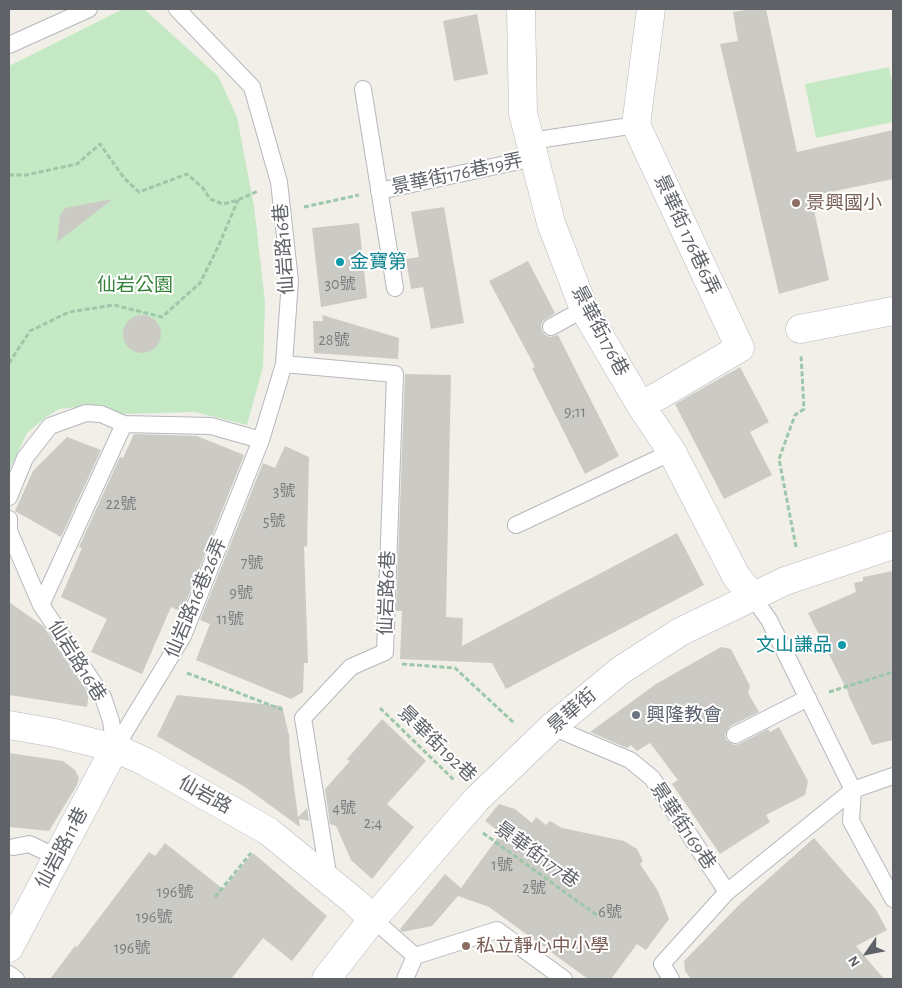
<!DOCTYPE html>
<meta charset="utf-8">
<style>
body{margin:0}
#map{position:relative;width:902px;height:988px;overflow:hidden;background:#f1efe8;font-family:"Alegreya Sans",sans-serif}
canvas{display:block}
.frame{position:absolute;inset:0;border:10px solid #5f6368;pointer-events:none}
.north{position:absolute;left:842px;top:928px;width:50px;height:50px;-webkit-text-stroke:4px #fff;paint-order:stroke;rotate:237deg;font-size:14px;font-weight:700;line-height:20px;text-align:center;color:#5f6368}
.north::after{content:'';display:block;margin:auto;width:18px;height:22px;background:#5f6368;clip-path:polygon(50% 0,100% 100%,50% 72%,0 100%)}
</style>
<div id="map">
<canvas width="902" height="988"></canvas>
<div class="frame"></div>
<div class="north">N</div>
</div>
<script>
const g = document.querySelector('canvas').getContext('2d');
g.lineJoin = 'round';
function fillPath(path, color) { g.fillStyle = color; g.fill(path, 'evenodd'); }
const shape = rows => new Path2D(rows.map(r => 'M' + r).join(''));
function stroke(path, color, width, dash) { g.strokeStyle = color; g.lineWidth = width; g.lineCap = dash ? 'butt' : 'round'; g.setLineDash(dash || []); g.stroke(path); }
function write(font, color, halo, rows, align = 'center') {
  g.font = font + ' "Alegreya Sans","Noto Sans TC",sans-serif'; g.lineWidth = 4; g.setLineDash([]); g.textBaseline = 'middle'; g.strokeStyle = halo; g.fillStyle = color; for (const [text, x, y, turn = 0] of rows) {
    g.save(); g.translate(x, y); g.rotate((+turn || 0) * Math.PI / 180); g.textAlign = isNaN(turn) ? turn : align; if (halo) g.strokeText(text, 0, 0); g.fillText(text, 0, 0); g.restore();
  }
}
const green = shape([
 [123,9,144,9,218,76,237,117,254,206,265,302,263,367,247,425,195,412,123,414,95,405,59,409,46,417,27,433,9,470,9,66],
 [889,67,893,87,893,122,816,138,805,84]
]);
const building = shape([
 [752,9,766,9,797,152,893,130,893,179,811,196,829,280,779,294,720,44,738,41,733,12],
 [477,14,488,74,454,81,443,21],
 [113,199,57,242,60,215,65,208],
 [444,207,464,323,431,329,423,287,411,289,406,259,419,257,411,212],
 [359,223,367,298,321,307,312,228],
 [528,261,555,313,543,321,541,326,542,331,545,335,550,337,558,335,619,456,585,474,532,368,535,367,489,281],
 [322,315,399,338,398,359,314,353,313,321,323,321],
 '123 334a19 19 0 1 1 38 0a19 19 0 1 1-38 0Z',
 [740,367,769,422,750,432,772,475,724,499,675,404],
 [405,374,451,375,446,617,463,618,462,646,677,533,704,585,506,689,492,663,400,659,402,611,396,611],
 [134,434,197,436,244,455,182,612,171,607,142,674,91,652,107,619,61,597,82,548,79,547,120,457,123,458],
 [67,437,101,450,61,537,15,511,33,471],
 [285,446,309,457,307,547,304,546,308,663,304,663,303,692,291,699,196,660,210,624,200,620,263,463,275,468],
 [893,571,893,740,872,745,848,694,849,694,808,613,856,592,854,583,863,581,863,577],
 [9,602,43,626,89,694,87,707,9,695],
 [721,647,731,649,750,686,748,693,759,712,730,726,725,734,726,740,734,745,739,744,768,729,770,732,779,727,808,781,805,795,766,815,770,822,720,854,672,784,678,780,650,743,637,751,631,745,627,748,590,732,656,684],
 [177,695,282,706,289,735,290,756,298,817,307,808,309,821,299,819,300,827,245,787,157,736],
 [382,719,426,761,387,804,414,827,372,879,351,860,336,826,330,824,325,789,350,761,347,759],
 [9,753,63,761,75,770,79,778,77,785,49,831,9,827],
 [499,804,515,809,532,823,536,817,546,825,550,821,562,828,624,841,637,849,643,861,640,864,658,891,669,919,646,950,637,944,611,979,588,979,489,907,458,896,432,926,402,932,400,929,445,874,461,888,501,833,485,821],
 [814,838,875,908,887,930,856,946,884,979,691,979,685,971,684,961,742,902],
 [165,843,223,889,253,853,327,916,292,961,263,938,231,979,50,979,75,946,77,947,149,852,155,856]
]);
const path = shape([
 [9,175,26,175,77,164,100,144,124,178,139,192,187,174,203,188,210,199,223,204,238,200,258,191],
 [304,207,359,195],
 [9,363,30,331,69,312,114,305,162,317,200,283,218,247,238,200],
 [796,547,779,459,795,415,804,409,801,355],
 [402,664,455,668,514,723],
 [187,673,283,710],
 [829,692,893,672],
 [380,708,455,781],
 [483,833,598,916],
 [215,897,251,853]
]);
const lane = shape([
 [9,45,89,9],
 [363,89,395,288],
 [531,141,636,125],
 [379,191,534,158],
 [551,327,584,309],
 [284,364,395,374,385,652,351,667,303,718,329,880],
 [9,497,25,458,50,426,86,413,101,414,124,424,211,426,261,440],
 [9,519,9,531,41,605,103,697,111,721,115,748],
 [516,525,672,452],
 [752,596,769,620,853,790,851,821,893,899],
 [41,605,124,424],
 [552,727,630,760,652,778,727,892],
 [735,735,808,698],
 [115,748,183,636,261,440,284,364,290,281,279,182,252,87,177,9],
 [14,847,29,844,57,857],
 [373,919,415,956,497,930,564,979],
 [9,974,16,979],
 [405,979,415,956],
 [671,979,662,964,727,892,853,790,893,776]
]);
const street = shape([
 [521,9,523,113,551,223,584,309,641,406,672,452,736,576,752,596],
 [800,329,893,311],
 [641,406,740,348,636,125,651,9],
 [9,725,55,733,115,748,146,762,268,831,354,901,373,919],
 [9,948,115,748],
 [326,979,373,919,476,800,552,727,621,670,680,632,785,581,893,545]
]);
const markers = [
 [796,203,5,"#8d6e63"],
 [340,262,5,"#0f9aa8"],
 [842,645,5,"#0f9aa8"],
 [636,715,5,"#6b7280"],
 [466,946,5,"#8d6e63"]
];
const numberNames = [
 ["30號",340,284],
 ["28號",334,340],
 ["9;11",575,412],
 ["3號",284,491],
 ["22號",121,504],
 ["5號",274,521],
 ["7號",252,563],
 ["9號",241,593],
 ["11號",230,619],
 ["4號",344,808],
 ["2;4",373,823],
 ["1號",502,865],
 ["2號",534,888],
 ["196號",175,892],
 ["6號",610,912],
 ["196號",154,917],
 ["196號",132,948]
];
const streetNames = [
 ["景華街176巷19弄",457,174,-12],
 ["景華街 176巷6弄",687,235,65],
 ["仙岩路16巷",284,249,-94],
 ["景華街176巷",600,331,62],
 ["仙岩路6巷",387,593,-88],
 ["仙岩路16巷26弄",196,598,-67],
 ["仙岩路16巷",77,661,58],
 ["景華街",572,711,-41],
 ["景華街192巷",437,744,44],
 ["仙岩路",205,795,29],
 ["景華街169巷",683,826,56],
 ["仙岩路11巷",62,848,-62],
 ["景華街177巷",537,855,36]
];
const educationNames = [
 ["景興國小",806,203],
 ["私立靜心中小學",476,946]
];
const cultureNames = [
 ["金寶第",350,262],
 ["文山謙品",832,645,"right"]
];
const parkNames = [
 ["仙岩公園",135,285]
];
const worshipNames = [
 ["興隆教會",646,715]
];
fillPath(green, '#c5e8c5');
fillPath(building, '#cccac5');
stroke(lane, '#b5b8bc', 18);
stroke(street, '#b5b8bc', 29);
stroke(path, '#9cc7a9', 3, [5, 2.5]);
stroke(lane, '#fff', 16);
stroke(street, '#fff', 28);
for (const [x, y, r, color] of markers) { const dot = new Path2D(); dot.arc(x, y, r, 0, 2 * Math.PI); g.fillStyle = color; g.fill(dot); stroke(dot, '#fff', 2); }
write('16px', '#7a7d7f', null, numberNames);
write('19px', '#5f6368', '#fff', streetNames);
write('19px', '#785e54', '#fff', educationNames, 'left');
write('19px', '#0d838f', '#fff', cultureNames, 'left');
write('19px', '#348238', '#fff', parkNames);
write('19px', '#5b616d', '#fff', worshipNames, 'left');
</script>
